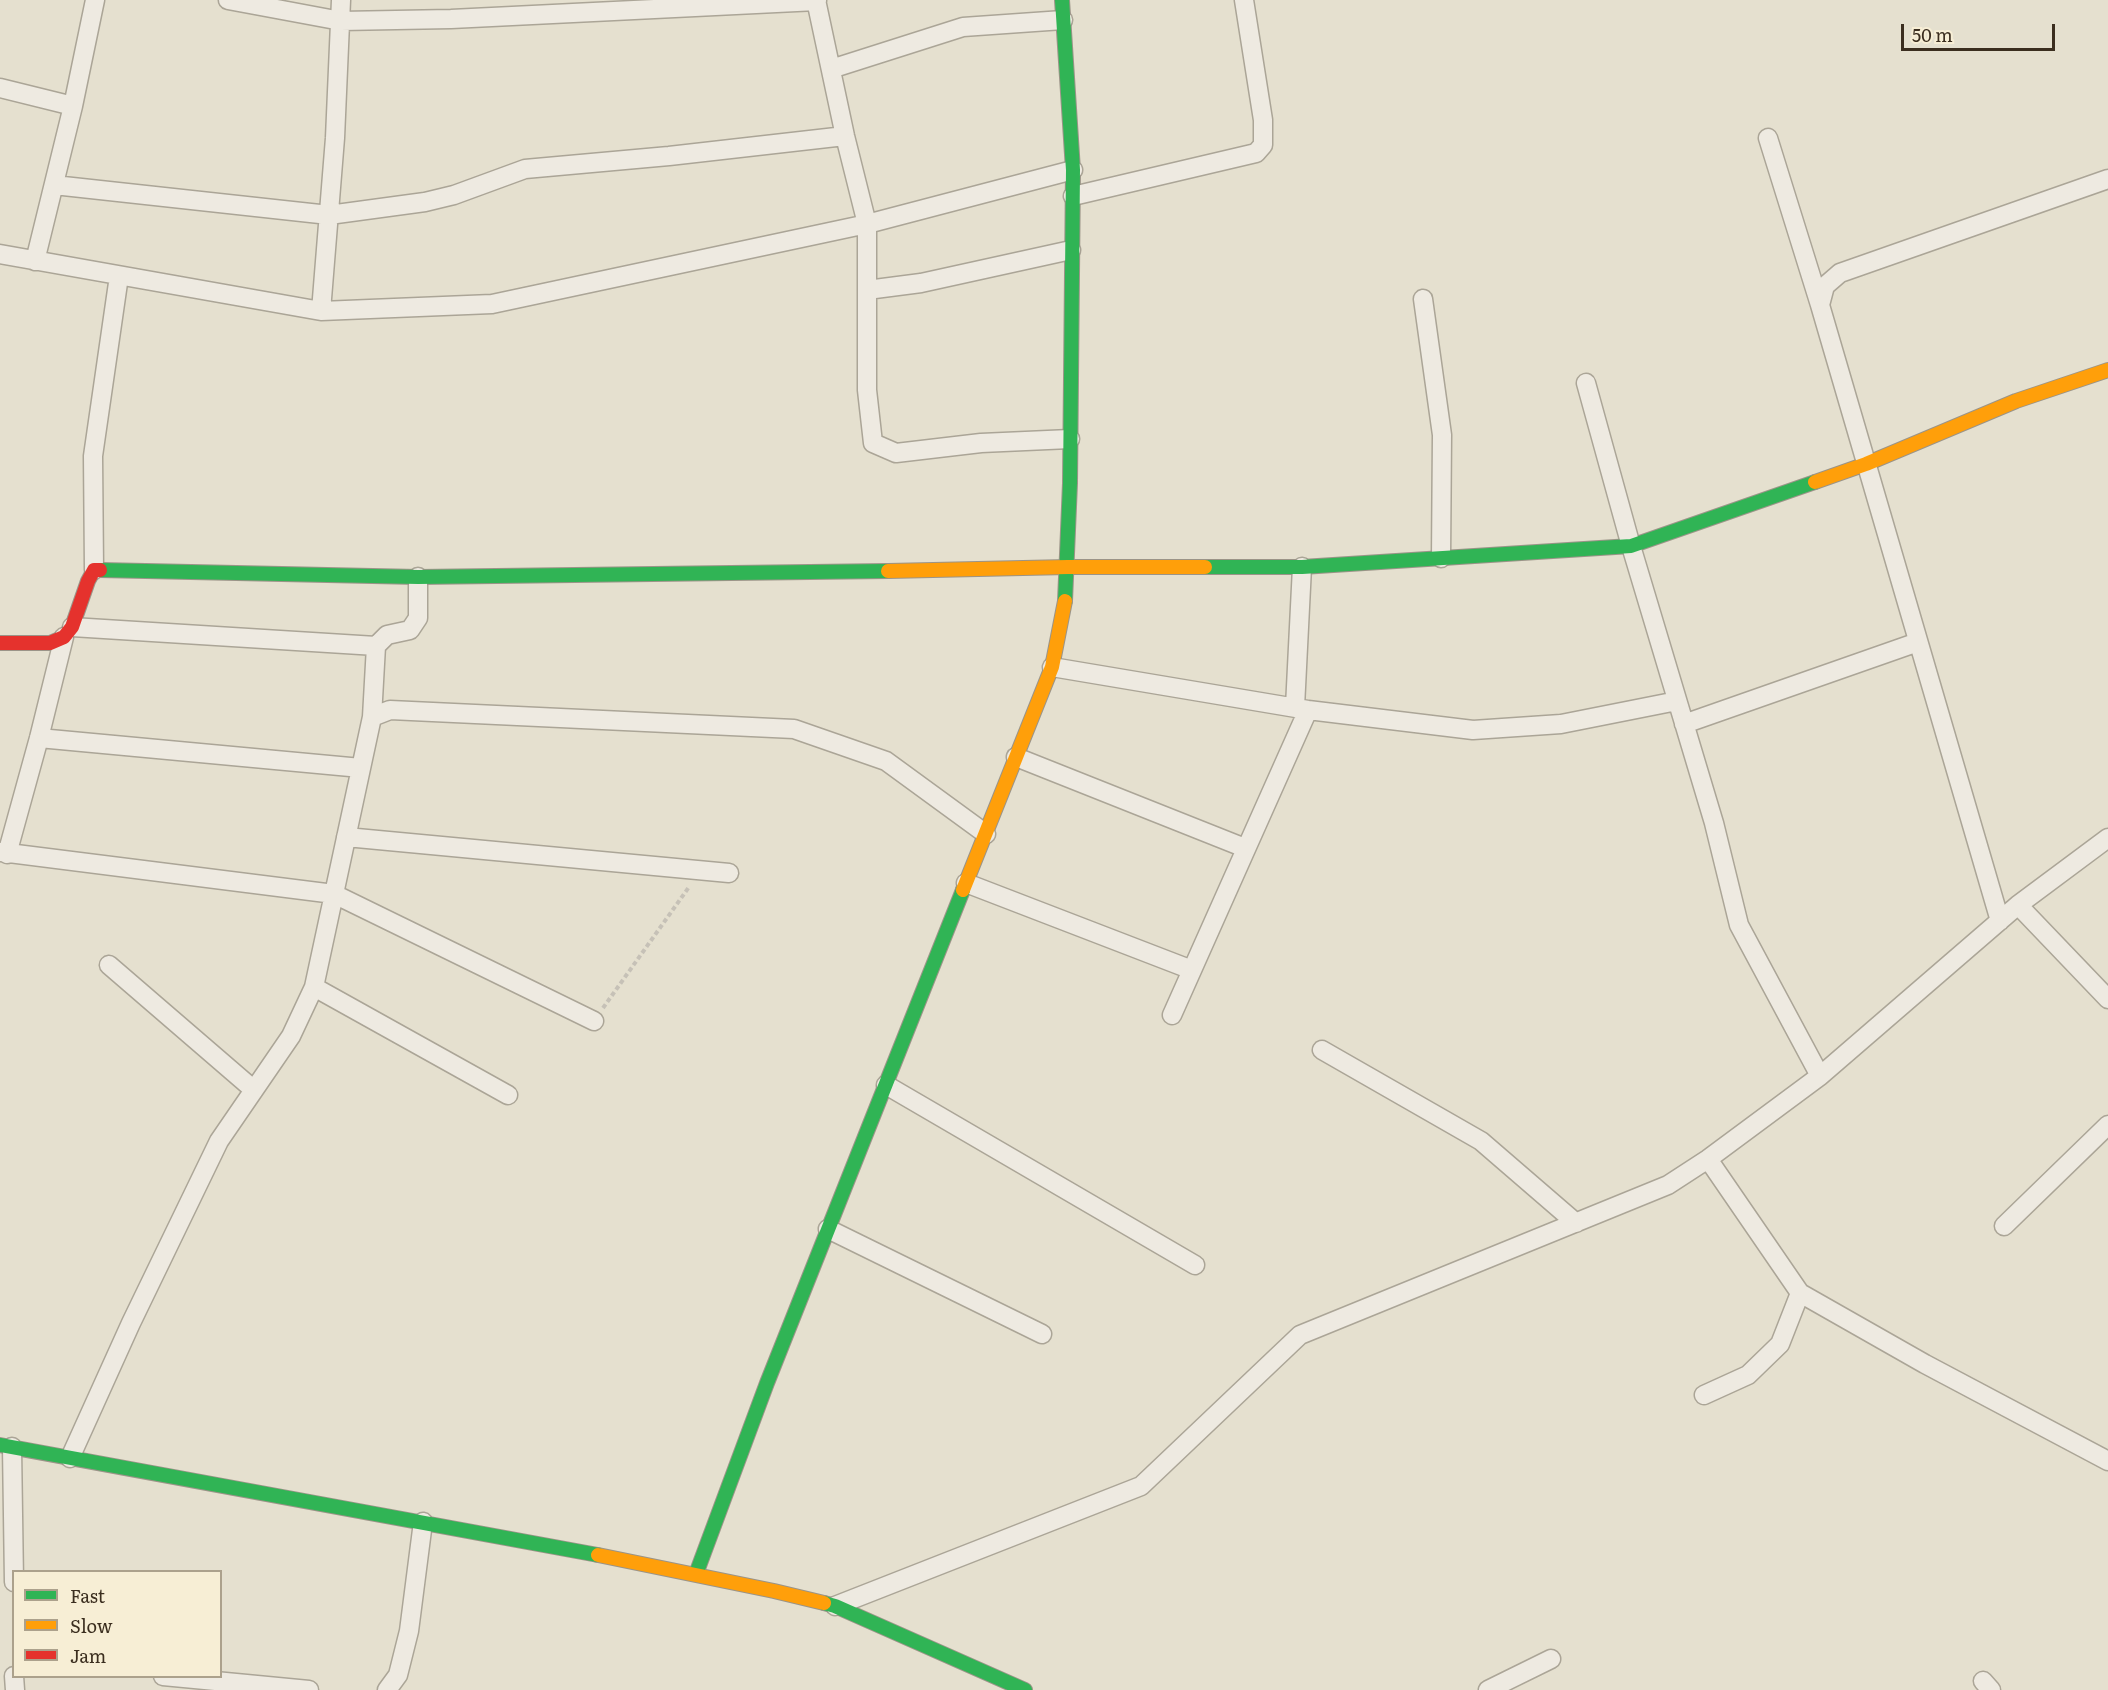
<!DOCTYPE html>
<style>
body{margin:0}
#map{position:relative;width:2108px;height:1690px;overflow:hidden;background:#e5e0cf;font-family:Literata,serif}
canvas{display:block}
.legend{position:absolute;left:12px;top:1570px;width:210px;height:108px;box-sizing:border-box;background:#f7eed5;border:2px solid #aca18c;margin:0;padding:8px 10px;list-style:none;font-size:18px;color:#3b2e1f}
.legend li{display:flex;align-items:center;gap:12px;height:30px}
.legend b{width:30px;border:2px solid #aca18c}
.scale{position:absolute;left:1901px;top:24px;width:154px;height:27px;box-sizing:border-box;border:3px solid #3b2e1f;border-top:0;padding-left:8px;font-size:18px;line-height:21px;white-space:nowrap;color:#3b2e1f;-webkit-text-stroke:4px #f7eed5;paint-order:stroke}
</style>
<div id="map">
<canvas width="2108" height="1690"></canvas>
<ul class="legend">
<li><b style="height:8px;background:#30b455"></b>Fast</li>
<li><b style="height:8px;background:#ff9f0a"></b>Slow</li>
<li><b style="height:8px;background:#e5322d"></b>Jam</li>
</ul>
<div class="scale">50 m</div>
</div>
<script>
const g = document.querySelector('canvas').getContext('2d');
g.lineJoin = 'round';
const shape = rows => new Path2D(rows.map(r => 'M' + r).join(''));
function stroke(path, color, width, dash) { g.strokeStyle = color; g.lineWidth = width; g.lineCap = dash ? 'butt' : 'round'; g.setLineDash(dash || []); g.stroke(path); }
const path = shape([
 [603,1008,689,887]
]);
const street = shape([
 [228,0,341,21,451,19,817,1],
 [816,0,845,136,867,224,867,390,873,443,896,453,981,443,1070,439],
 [831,69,963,27,1063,20],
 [0,88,73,106],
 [1768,138,1820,305],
 [54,185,329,215,425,202,454,195,525,169,669,156,845,136],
 [1073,196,1256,153,1263,145,1263,120,1244,0],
 [0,254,321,311,492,304,867,224,1073,170],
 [35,261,73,106,95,0],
 [867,290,921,283,1071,250],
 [1423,299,1442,435,1441,558],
 [321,311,335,138,341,0],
 [1586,383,1631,546,1714,823,1739,925,1820,1076],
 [94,570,93,456,119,276],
 [72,627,376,646],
 [1052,667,1308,710,1473,730,1561,724,1677,701],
 [1295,707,1302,567],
 [372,717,390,710,794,729,886,761,986,834],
 [1684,724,1918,642],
 [39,738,361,768],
 [1016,757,1245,848],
 [346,837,729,873],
 [0,852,334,894,594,1021],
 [7,854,39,738,64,637],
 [966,883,1192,970],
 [2018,905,2108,999],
 [2000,921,1820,305,1825,286,1840,273,2108,179],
 [109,965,254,1090],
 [314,987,508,1095],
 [1172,1015,1308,710],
 [1322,1050,1481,1141,1576,1223],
 [886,1085,1195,1265],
 [1708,1159,1800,1293,1925,1364,2108,1461],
 [2004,1226,2108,1125],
 [828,1229,1042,1334],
 [1704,1395,1748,1375,1780,1344,1800,1293],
 [12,1447,14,1582],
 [70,1458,131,1323,219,1141,291,1036,314,987,372,717,376,646,387,635,410,630,418,618,418,577],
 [835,1606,1141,1486,1300,1335,1668,1185,1708,1159,1820,1076,2018,905,2108,838],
 [14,1676,15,1690],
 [163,1676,309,1690],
 [1983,1681,1991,1690],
 [387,1690,398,1675,409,1631,423,1522],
 [1488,1690,1551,1659]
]);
const fast = shape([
 [1062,0,1073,170,1070,483,1065,601],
 [1205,567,1302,567,1631,546,1815,482],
 [100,570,418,577,888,571],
 [0,1445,598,1555],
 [696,1574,767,1383,963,890],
 [824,1603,835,1606,1025,1690]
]);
const slow = shape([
 [1815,482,1866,464,2016,401,2108,370],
 [888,571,1068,567,1205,567],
 [963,890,1052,667,1065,601],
 [598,1555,774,1591,824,1603]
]);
const jam = shape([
 [0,643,50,643,64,637,72,627,88,581,94,570,100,570]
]);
stroke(street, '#aba597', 21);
stroke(fast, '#9b9488', 16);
stroke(slow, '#9b9488', 16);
stroke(jam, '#9b9488', 16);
stroke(path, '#c6c1b7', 4, [4.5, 3]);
stroke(street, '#eeeae1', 18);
stroke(fast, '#30b455', 14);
stroke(slow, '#ff9f0a', 14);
stroke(jam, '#e5322d', 14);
</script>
